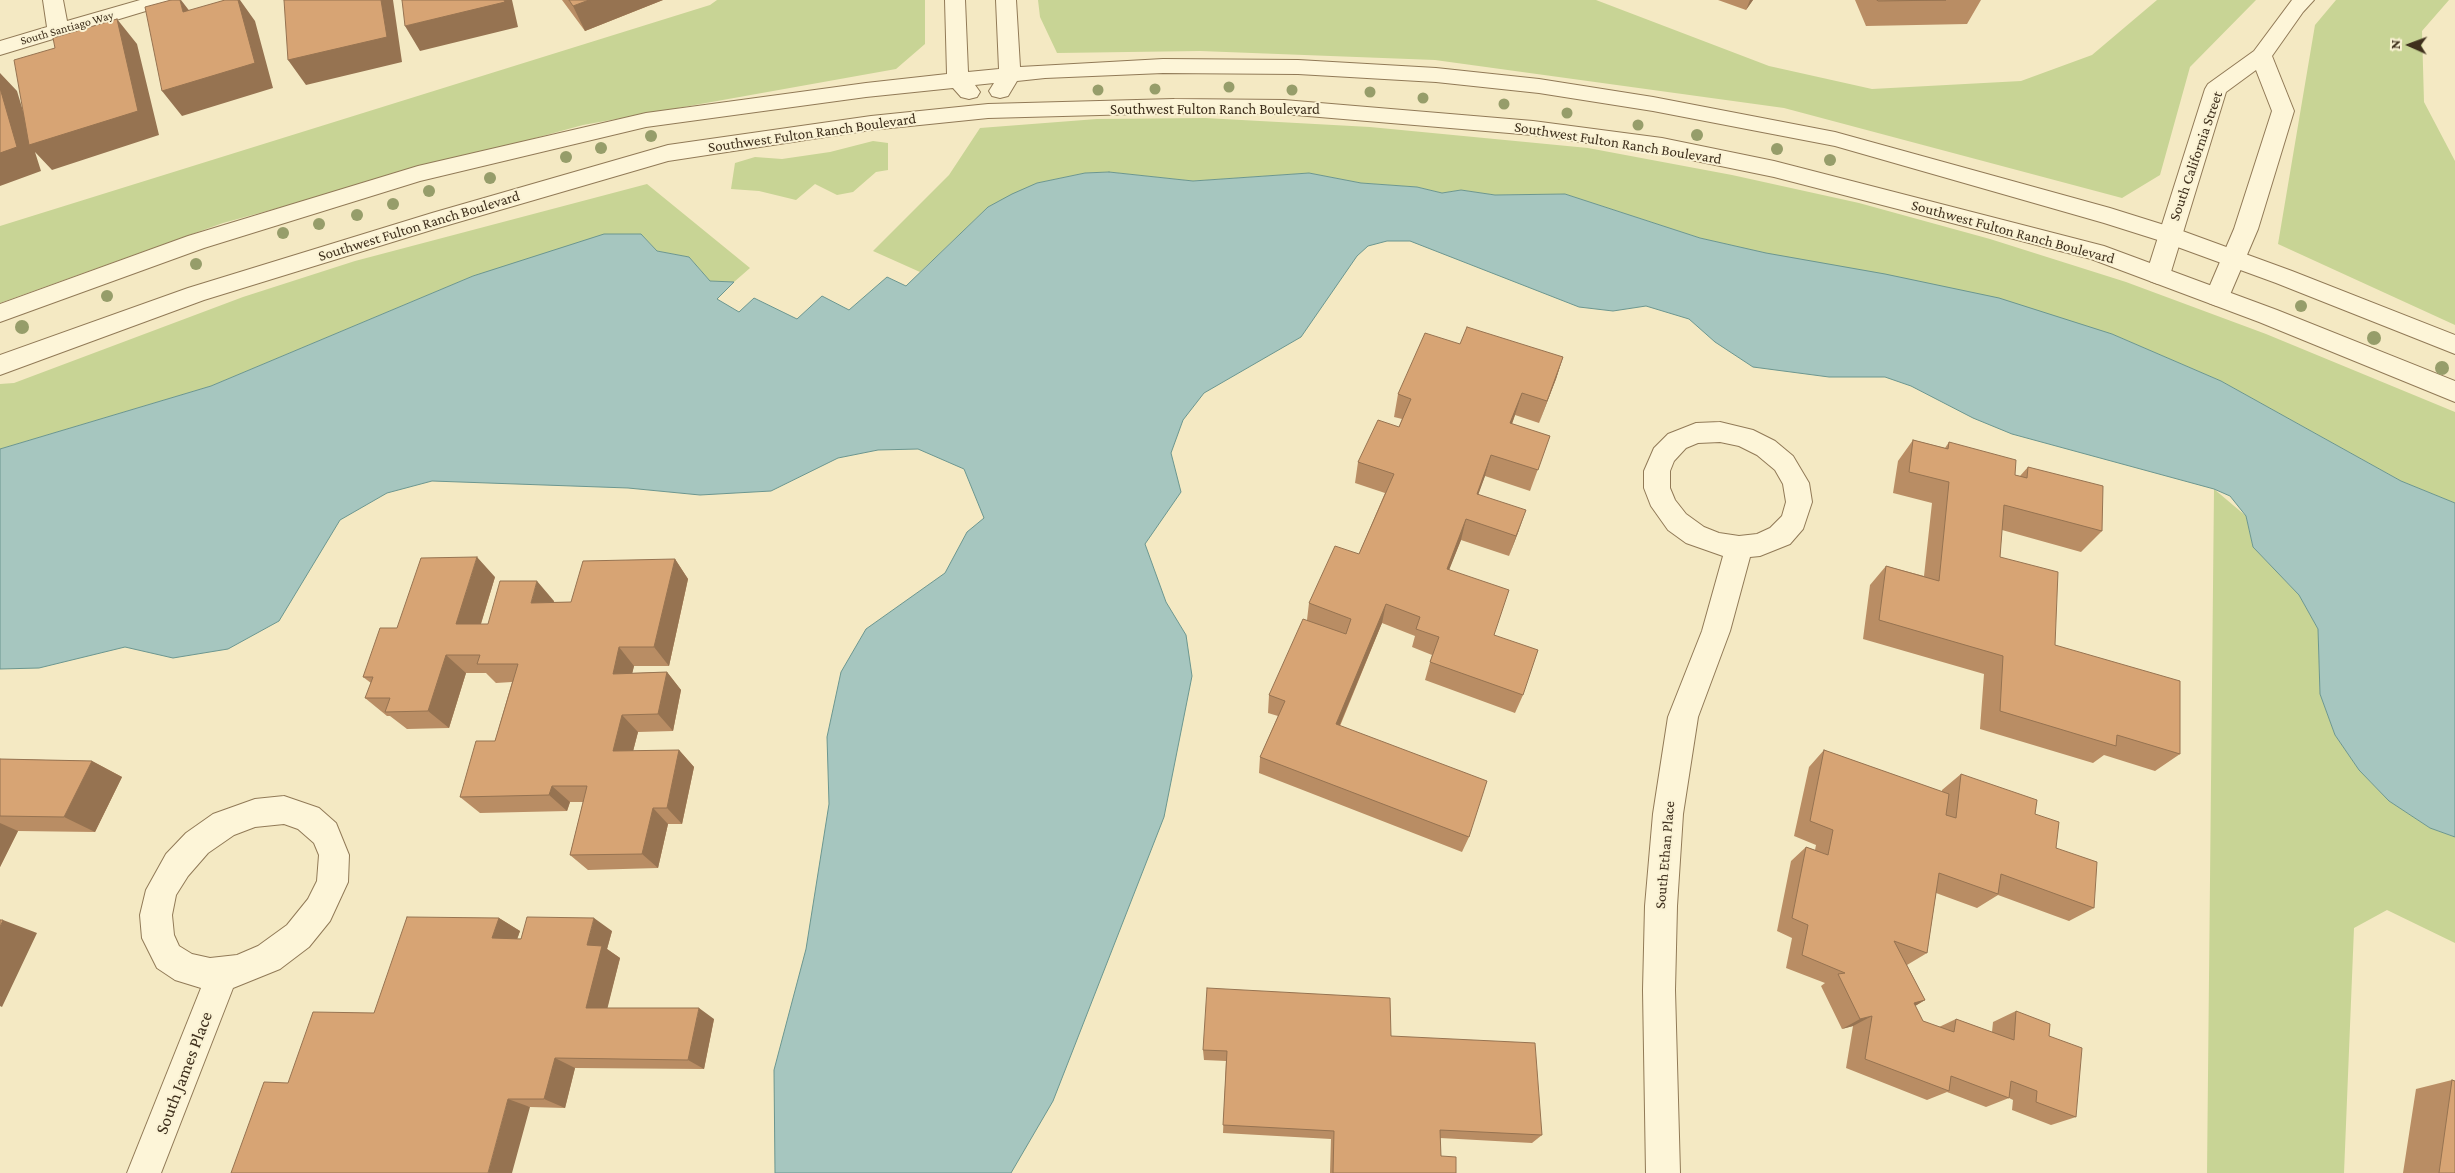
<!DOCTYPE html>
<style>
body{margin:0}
#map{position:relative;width:2455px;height:1173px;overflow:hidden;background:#f4e9c3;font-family:"Crimson Pro",serif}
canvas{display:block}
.north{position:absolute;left:2385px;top:20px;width:50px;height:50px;-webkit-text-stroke:4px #faf2d4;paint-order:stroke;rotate:272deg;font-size:14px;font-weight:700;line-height:20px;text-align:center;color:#3f301d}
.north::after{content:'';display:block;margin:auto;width:18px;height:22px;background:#3f301d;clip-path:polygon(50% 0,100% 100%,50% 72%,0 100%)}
</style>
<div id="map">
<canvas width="2455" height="1173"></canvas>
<div class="north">N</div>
</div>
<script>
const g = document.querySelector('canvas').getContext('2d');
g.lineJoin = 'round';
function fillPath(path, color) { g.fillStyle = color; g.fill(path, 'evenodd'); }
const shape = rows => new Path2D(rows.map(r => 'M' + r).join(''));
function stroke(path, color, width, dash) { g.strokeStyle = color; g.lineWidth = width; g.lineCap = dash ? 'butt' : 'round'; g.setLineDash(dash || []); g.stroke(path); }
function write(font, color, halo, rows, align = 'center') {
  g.font = font + ' "Crimson Pro",serif'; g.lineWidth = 4; g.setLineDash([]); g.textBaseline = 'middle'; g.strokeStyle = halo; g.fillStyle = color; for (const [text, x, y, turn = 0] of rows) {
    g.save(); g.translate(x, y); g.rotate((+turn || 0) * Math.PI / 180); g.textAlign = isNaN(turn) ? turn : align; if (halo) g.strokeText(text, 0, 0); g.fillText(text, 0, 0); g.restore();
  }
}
const green = shape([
 [717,0,925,0,925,44,896,69,583,125,223,223,0,303,0,226,710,5],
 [1038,0,1596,0,1769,66,1872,89,2021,81,2092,55,2157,0,2256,0,2190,67,2160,175,2122,198,1784,108,1435,60,1200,51,1057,53,1040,17],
 [2336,0,2449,0,2422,31,2424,102,2455,161,2455,325,2278,244,2315,25],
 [1205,118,1370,127,1588,148,1732,175,1859,203,1990,239,2126,282,2266,334,2455,412,2455,503,2401,481,2221,381,2112,334,1700,238,1565,194,1495,195,1461,190,1442,193,1417,187,1361,183,1309,173,1193,181,1109,172,1085,173,1037,183,988,207,920,272,873,251,949,175,980,128,1097,119],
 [873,141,888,143,888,170,876,172,853,192,837,195,815,184,796,200,759,191,731,189,735,163,755,157,782,159,830,152],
 [647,184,750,268,734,282,710,281,689,257,657,251,641,234,473,276,211,386,0,449,0,384,14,383,243,297,355,261],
 [2214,489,2246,516,2253,547,2299,595,2318,629,2320,694,2335,735,2359,770,2389,801,2430,828,2455,837,2455,943,2387,910,2354,928,2344,1173,2207,1173]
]);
const water = shape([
 [1109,172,1193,181,1309,173,1361,183,1417,187,1442,193,1461,190,1495,195,1565,194,1700,238,1766,253,1885,274,1999,298,2112,334,2221,381,2401,481,2455,503,2455,837,2430,828,2389,801,2359,770,2335,735,2320,694,2318,629,2299,595,2253,547,2246,516,2230,496,2214,489,2012,434,1973,418,1911,386,1885,377,1829,377,1753,367,1715,342,1689,319,1646,306,1613,311,1579,307,1410,241,1387,241,1368,246,1357,256,1301,337,1204,393,1183,420,1171,453,1181,492,1145,544,1166,602,1186,635,1192,676,1164,817,1053,1101,1011,1173,775,1173,774,1070,806,949,829,804,827,737,841,672,866,629,945,573,967,532,984,518,964,469,918,449,878,450,838,458,771,491,700,495,628,488,432,481,387,493,340,520,279,621,228,649,173,658,125,647,39,668,0,669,0,449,211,386,473,276,604,234,641,234,657,251,689,257,710,281,734,282,717,299,739,312,754,298,797,319,822,296,849,310,887,277,906,286,988,207,1012,194,1037,183,1085,173,1109,172]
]);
const minor = shape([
 [43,0,63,0,67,21,140,0,172,0,169,4,0,55,0,41,47,27,43,0],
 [2292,0,2314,0,2303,12,2272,56,2294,111,2258,229,2229,297,2225,303,2217,306,2209,303,2205,297,2234,229,2272,111,2256,70,2226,92,2170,275,2166,281,2158,284,2150,281,2146,275,2205,89,2208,84,2254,51,2292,0],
 [1720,422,1753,430,1775,441,1793,456,1809,483,1812,502,1803,529,1790,544,1760,556,1750,557,1730,631,1698,717,1683,814,1677,906,1675,990,1680,1173,1646,1173,1643,990,1645,906,1653,814,1668,717,1702,631,1723,556,1686,543,1668,530,1651,506,1644,488,1644,471,1654,448,1668,434,1696,423,1720,422],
 [1720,442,1739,446,1757,455,1775,470,1783,484,1786,502,1782,516,1770,528,1757,534,1739,536,1719,533,1704,527,1686,514,1675,500,1670,488,1670,471,1674,461,1686,448,1698,443,1720,442],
 [284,796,319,808,336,823,349,855,348,882,330,921,309,947,280,969,233,988,161,1173,127,1173,201,988,175,980,157,968,142,938,140,915,146,890,166,854,186,833,213,814,255,799,284,796],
 [284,824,298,829,314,843,319,855,317,881,308,899,287,925,258,946,237,955,210,958,192,954,179,946,174,935,172,915,176,895,188,876,208,853,234,835,255,827,284,824]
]);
const tertiary = shape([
 [945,0,965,0,968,72,999,69,996,0,1016,0,1020,67,1163,59,1298,60,1436,68,1539,79,1653,97,1835,132,2110,208,2177,229,2292,271,2455,335,2455,354,2276,283,2161,241,2104,223,1835,146,1653,111,1539,93,1436,82,1298,74,1163,73,1045,78,1017,81,1008,96,1000,98,992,96,989,91,994,83,975,85,980,92,977,97,969,99,961,97,953,88,866,97,646,127,420,181,204,248,0,322,0,304,188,236,418,166,646,113,866,83,947,74,945,0],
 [1174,99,1284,100,1533,121,1662,138,1774,161,2104,246,2277,310,2455,381,2455,402,2259,322,2091,259,1774,177,1662,154,1533,135,1284,114,1174,113,988,118,871,130,668,161,438,228,204,300,0,375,0,355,188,288,432,213,668,145,871,116,988,104,1174,99]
]);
const trees = [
 [1229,87,5.5],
 [1155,89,5.5],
 [1098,90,5.5],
 [1292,90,5.5],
 [1370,92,5.5],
 [1423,98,5.5],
 [1504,104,5.5],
 [1567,113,5.5],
 [1638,125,5.5],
 [1697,135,6],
 [651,136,6],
 [601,148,6],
 [1777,149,6],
 [566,157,6],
 [1830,160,6],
 [490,178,6],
 [429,191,6],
 [393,204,6],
 [357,215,6],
 [319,224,6],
 [283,233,6],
 [196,264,6],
 [107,296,6],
 [2301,306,6],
 [22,327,7],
 [2374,338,7],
 [2442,368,7]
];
const wall = shape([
 [562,0,663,0,585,31],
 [1718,0,1753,0,1746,10],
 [1855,0,1981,0,1967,24,1866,26],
 [1460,344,1563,357,1556,379,1539,423,1515,415,1512,424,1550,436,1530,491,1485,476,1478,494,1519,530,1509,556,1461,540,1449,569,1494,635,1523,695,1515,713,1425,680,1432,655,1412,647,1415,636,1382,623,1340,726,1469,837,1462,852,1259,773,1260,757,1278,716,1268,713,1269,695,1307,620,1309,603,1359,554,1385,493,1355,483,1358,462,1399,427,1402,419,1394,417,1398,394],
 [1913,440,1945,448,1949,442,2015,475,2020,476,2028,467,2102,531,2081,552,2002,530,2000,557,2055,645,2180,754,2155,771,2104,755,2093,763,1980,729,1984,674,1863,639,1870,585,1886,566,1924,576,1932,503,1893,493,1898,461],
 [675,559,688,579,669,666,634,666,632,673,667,672,681,690,673,731,638,732,633,751,679,750,694,767,682,824,668,824,658,868,588,870,570,855,583,802,570,802,567,811,480,813,460,797,495,741,512,682,496,683,486,673,466,673,449,728,407,729,390,716,387,716,365,698,371,683,363,677,397,628,495,577,481,624,488,624,554,601,554,602,571,602],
 [1824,750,1942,792,1942,790,1961,774,2035,814,2094,908,2069,921,1998,895,1977,908,1936,893,1927,953,1907,965,1925,1000,1915,1006,1923,1021,1939,1027,1956,1019,1992,1032,1993,1022,2016,1011,2049,1036,2076,1117,2051,1125,2012,1110,2013,1100,2009,1098,1986,1107,1947,1092,1927,1100,1846,1068,1853,1026,1842,1029,1821,986,1825,983,1786,968,1792,938,1777,931,1791,861,1806,847,1815,850,1816,845,1794,836,1809,767],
 [0,759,92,761,122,777,95,832,18,831,0,867],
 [499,918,520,931,517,939,612,931,607,949,620,958,607,1008,714,1019,704,1069,575,1068,565,1108,530,1107,288,1083,374,1013],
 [1391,1036,1542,1135,1532,1143,1440,1138,1441,1156,1456,1173,1330,1173,1331,1139,1223,1133,1226,1061,1204,1060,1203,1050],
 [2452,1080,2455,1173,2403,1173,2416,1089]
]);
const shadedWall = shape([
 [180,0,181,0,198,22,183,12],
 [238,0,240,0,255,21,273,88,182,116,162,91],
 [381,0,393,0,402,62,306,85,288,60],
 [504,0,512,0,518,27,420,51,405,26],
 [589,0,663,0,585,31,573,6],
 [1750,0,1753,0,1746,10],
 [117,19,137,44,159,135,52,170,35,152,41,171,0,186,0,73,17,91,33,144],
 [1563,357,1556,379,1539,423],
 [1522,393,1515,415,1504,445,1510,423],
 [1491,455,1485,476,1471,515,1477,494],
 [1526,510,1519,530,1509,556,1516,536],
 [1466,519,1461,540,1442,588,1447,569],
 [477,557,495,577,475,643,456,624],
 [675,559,688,579,669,666,654,647],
 [537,581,554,601,548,622,531,603],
 [1386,604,1382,623,1333,741,1336,724],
 [619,647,634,666,628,692,613,674],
 [446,655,466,673,449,728,428,711],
 [667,672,681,690,673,731,658,714],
 [622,715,638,732,629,767,613,751],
 [679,750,694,767,682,824,667,808],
 [92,761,122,777,95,832,64,817],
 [552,786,570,802,567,811,549,795],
 [653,808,668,824,658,868,642,854],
 [0,823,18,831,0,867],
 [499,918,520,931,513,951,492,938],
 [594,918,612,931,607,949,620,958,605,1018,586,1008,587,945],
 [3,920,37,933,2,1007,0,1006,0,927],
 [1925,1000,1905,1012,1914,1003],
 [699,1008,714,1019,704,1069,688,1060],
 [1872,1016,1853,1026,1842,1029,1860,1019],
 [555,1058,575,1068,565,1108,544,1099],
 [508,1099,530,1107,512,1173,488,1173]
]);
const building = shape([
 [171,0,180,0,183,12,225,0,238,0,255,63,162,91,145,7,171,0],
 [284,0,381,0,387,37,288,60,284,0],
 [402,0,504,0,505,2,405,26,402,0],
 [569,0,589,0,573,6,569,0],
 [1877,0,1946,0,1878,1,1877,0],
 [117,19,138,111,29,145,14,60,55,48,53,38,117,19],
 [0,88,17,147,0,153,0,88],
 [1467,327,1563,357,1547,401,1522,393,1510,423,1550,436,1538,470,1491,455,1477,494,1526,510,1516,536,1466,519,1447,569,1509,590,1494,635,1538,650,1523,695,1430,662,1439,637,1416,629,1420,617,1386,604,1336,724,1487,781,1469,837,1260,757,1285,701,1269,695,1303,619,1346,634,1351,619,1309,603,1335,546,1359,554,1394,474,1358,462,1378,420,1399,427,1411,399,1398,394,1425,333,1460,344,1467,327],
 [1913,440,1948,449,1949,442,2016,460,2015,475,2027,478,2028,467,2103,486,2102,531,2004,505,2000,557,2058,572,2055,645,2180,681,2180,754,2117,735,2116,746,2000,711,2003,656,1879,620,1886,566,1939,581,1949,482,1909,472,1913,440],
 [477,557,456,624,488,624,500,581,537,581,531,603,571,602,583,561,675,559,654,647,619,647,613,674,667,672,658,714,622,715,613,751,679,750,667,808,653,808,642,854,570,855,587,786,552,786,549,795,460,797,476,741,495,741,518,664,477,664,480,655,446,655,428,711,385,712,390,698,365,698,373,677,363,677,380,628,397,628,421,558,477,557],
 [1824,750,1949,794,1946,815,1956,818,1961,774,2037,800,2035,814,2059,822,2056,848,2097,862,2094,908,2001,874,1998,894,1939,873,1927,953,1894,941,1925,1000,1914,1003,1923,1021,1954,1032,1956,1019,2014,1040,2016,1011,2050,1024,2049,1036,2082,1048,2076,1117,2036,1102,2037,1091,2011,1081,2009,1098,1951,1076,1949,1091,1865,1059,1872,1016,1860,1019,1838,974,1845,973,1802,955,1808,925,1792,918,1806,847,1828,855,1833,830,1810,821,1824,750],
 [0,759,92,761,64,817,0,816,0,759],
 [407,917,499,918,492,938,521,939,527,917,594,918,587,945,602,946,586,1008,699,1008,688,1060,555,1058,544,1099,508,1099,488,1173,231,1173,264,1082,288,1083,313,1012,374,1013,407,917],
 [0,920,3,920,0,927,0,920],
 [1207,988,1390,998,1391,1036,1535,1043,1542,1135,1440,1130,1441,1156,1456,1157,1456,1173,1333,1173,1334,1131,1223,1125,1227,1051,1203,1050,1207,988],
 [2452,1080,2455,1081,2455,1173,2439,1173,2452,1080]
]);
const farStreetnames = [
 ["South Santiago Way",67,28,-16]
];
const streetNames = [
 ["Southwest Fulton Ranch Boulevard",1215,109],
 ["Southwest Fulton Ranch Boulevard",812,133,-8],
 ["Southwest Fulton Ranch Boulevard",1618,143,9],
 ["South California Street",2196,156,-71],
 ["Southwest Fulton Ranch Boulevard",419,226,-17],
 ["Southwest Fulton Ranch Boulevard",2013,232,15],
 ["South Ethan Place",1665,855,-85]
];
const nearStreetnames = [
 ["South James Place",184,1073,-69]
];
fillPath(green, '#c8d495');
fillPath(water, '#a6c6bf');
stroke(water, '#6b968f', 1);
stroke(minor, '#917a57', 2);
stroke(tertiary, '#917a57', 2);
fillPath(minor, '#fdf5d8');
fillPath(tertiary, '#fdf5d8');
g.fillStyle = '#969d6a';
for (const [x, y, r] of trees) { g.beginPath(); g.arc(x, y, r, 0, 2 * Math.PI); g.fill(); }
fillPath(wall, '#b98d64');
fillPath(shadedWall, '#967351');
fillPath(building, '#d7a474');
stroke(building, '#967351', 1);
write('12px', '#3f301d', '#faf2d4', farStreetnames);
write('15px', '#3f301d', '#faf2d4', streetNames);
write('18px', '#3f301d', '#faf2d4', nearStreetnames);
</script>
